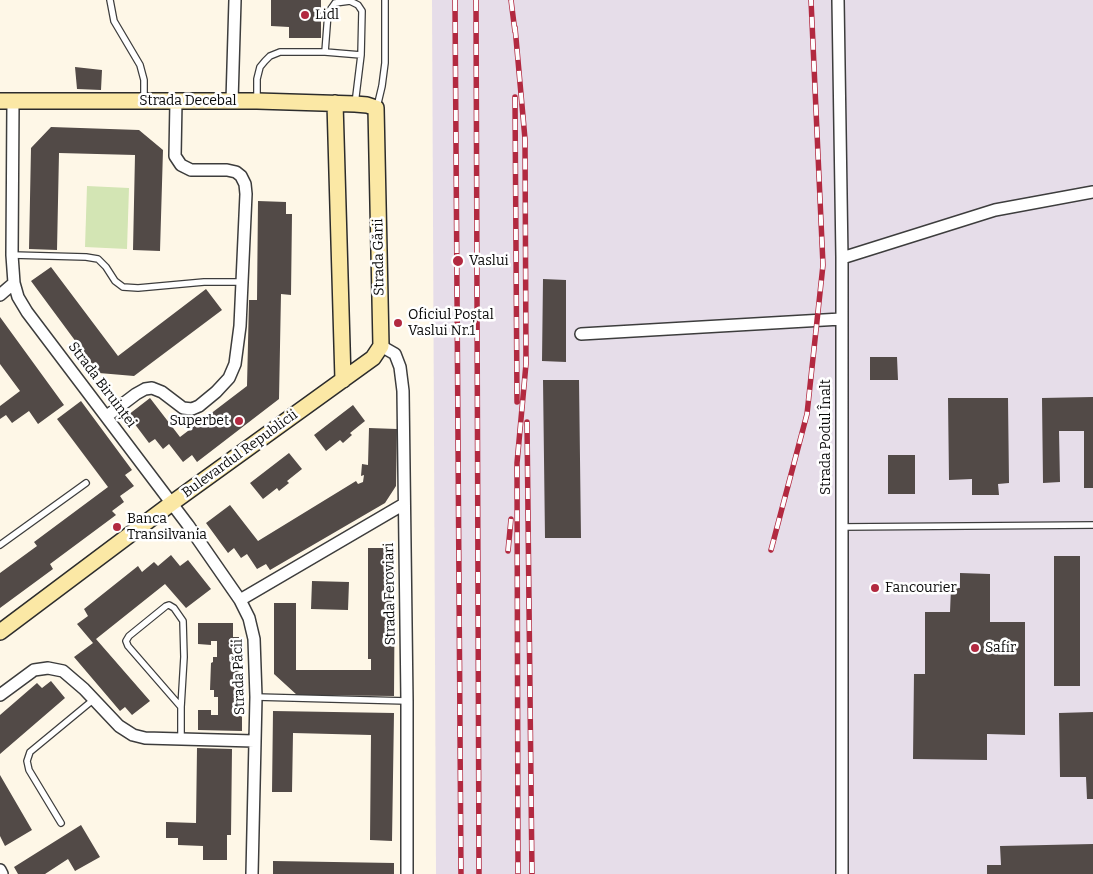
<!DOCTYPE html>
<meta charset="utf-8">
<style>
body{margin:0}
canvas{display:block;background:#fef7e7}
</style>
<canvas width="1093" height="874"></canvas>
<script>
const g = document.querySelector('canvas').getContext('2d');
g.lineJoin = 'round';
function fillPath(path, color) { g.fillStyle = color; g.fill(path, 'evenodd'); }
const shape = rows => new Path2D(rows.map(r => 'M' + r).join(''));
function stroke(path, color, width, dash) { g.strokeStyle = color; g.lineWidth = width; g.lineCap = dash ? 'butt' : 'round'; g.setLineDash(dash || []); g.stroke(path); }
function write(font, color, halo, rows, align = 'center') {
  g.font = font + ' Bitter,serif'; g.lineWidth = 5; g.setLineDash([]); g.textBaseline = 'middle'; g.strokeStyle = halo; g.fillStyle = color; for (const [text, x, y, turn = 0] of rows) {
    g.save(); g.translate(x, y); g.rotate((+turn || 0) * Math.PI / 180); g.textAlign = isNaN(turn) ? turn : align; if (halo) g.strokeText(text, 0, 0); g.fillText(text, 0, 0); g.restore();
  }
}
const industrial = shape([
 [432,0,1093,0,1093,874,436,874]
]);
const green = shape([
 [87,186,129,188,127,249,85,247]
]);
const building = shape([
 [271,0,321,0,321,38,289,38,289,27,271,26],
 [75,67,102,70,101,90,77,89],
 [51,127,139,130,163,150,160,251,133,250,135,155,59,153,57,250,29,249,31,148],
 [258,201,286,202,286,214,292,214,291,295,281,294,279,399,197,462,192,455,183,462,169,444,163,449,155,439,149,443,128,415,150,398,180,437,247,386,249,300,257,300],
 [51,267,118,356,206,289,222,310,134,376,99,373,31,281],
 [543,279,566,280,566,362,542,361],
 [0,317,64,405,38,424,29,411,12,423,6,415,0,419,0,406,20,391,0,364],
 [870,357,897,357,898,380,870,380],
 [543,380,579,380,581,538,545,538],
 [1093,397,1093,488,1084,488,1084,431,1059,431,1060,482,1043,483,1042,398],
 [948,398,1008,398,1009,483,998,484,999,495,972,495,972,479,949,480],
 [81,401,132,470,125,475,134,486,120,496,124,502,112,511,116,515,50,564,53,569,0,608,0,573,37,546,34,542,108,487,57,419],
 [353,405,365,421,350,433,352,435,343,443,340,440,326,451,314,435],
 [369,428,397,429,396,486,385,503,270,570,266,564,257,569,247,554,241,558,234,548,228,553,206,523,230,505,258,541,356,481,358,484,363,482,364,475,361,476,362,464,368,465],
 [289,453,302,469,287,481,289,483,279,491,277,488,263,499,250,483],
 [888,455,915,455,915,494,888,494],
 [368,548,395,548,394,696,297,695,274,674,274,603,296,603,296,670,371,670,371,659,368,659],
 [171,555,180,566,188,560,211,589,186,608,165,584,96,639,150,701,132,715,125,707,120,711,74,657,93,643,77,624,88,616,84,609,138,566,142,572,154,562,158,566],
 [1054,556,1080,556,1080,686,1054,686],
 [960,573,990,574,990,622,1025,622,1025,735,987,734,987,760,913,759,914,674,925,674,925,612,950,612,951,588,960,588],
 [312,581,349,582,348,610,311,609],
 [198,623,233,623,233,637,239,637,238,697,242,697,242,731,198,730,198,710,211,710,211,715,218,715,218,697,214,697,214,690,210,690,211,663,213,662,213,657,217,657,217,641,211,641,211,645,198,644],
 [51,681,65,698,0,754,0,715,37,683,42,688],
 [273,711,394,713,392,841,370,840,371,735,293,733,292,792,272,792],
 [1093,712,1093,799,1087,799,1086,777,1060,777,1059,713],
 [197,748,232,749,231,835,227,835,227,860,203,860,203,846,178,845,178,838,166,838,166,822,196,823],
 [0,775,32,830,5,846,0,836],
 [81,825,100,857,75,871,68,859,45,874,18,874,14,867],
 [1093,844,1093,874,987,874,987,865,1001,865,1000,846],
 [273,861,394,863,394,874,273,874]
]);
const lane = shape([
 [110,0,114,21,140,65,144,80,144,100],
 [325,52,361,55],
 [257,100,257,79,260,67,265,61,270,56,280,52,325,52,328,13,335,3,350,1,358,5,362,11,361,55,355,104],
 [377,107,382,86,385,63,385,0],
 [12,255,86,257,98,259,106,267,115,281,123,287,138,288,204,282,241,282],
 [841,527,1093,525],
 [0,545,86,483],
 [256,697,407,701],
 [181,739,181,707,128,646,126,641,129,636,166,606,169,605,174,608,183,621,184,657,181,707],
 [61,823,29,770,27,761,30,752,93,700]
]);
const street = shape([
 [838,0,842,258,842,874],
 [232,101,235,0],
 [13,102,12,255,14,283,18,297,27,312,188,525,240,600,249,618,254,639,256,697,252,874],
 [842,258,995,210,1093,192],
 [0,295,14,283],
 [581,334,841,319],
 [381,346,395,354,400,367,403,391,407,701,407,874],
 [107,416,136,394,145,389,152,388,162,392,183,408,192,409,199,406,216,392,229,378,235,364,240,326,246,194,245,184,241,176,236,172,227,170,191,170,181,165,175,156,176,101],
 [240,600,404,504],
 [0,695,34,670,48,668,63,671,84,689,119,726,133,735,145,738,254,741],
 [0,870,2,874]
]);
const secondary = shape([
 [0,101,257,101,355,104,367,105,376,108,381,346,373,358,172,503,0,632],
 [335,103,343,380]
]);
const rail = shape([
 [455,0,461,874],
 [476,0,479,874],
 [511,0,515,32],
 [515,27,525,139,526,364,517,463,518,874],
 [515,97,517,402],
 [527,422,532,874],
 [771,550,807,414,823,265,811,0],
 [508,551,511,519]
]);
const markers = [
 [305,15,5,"#b22940"],
 [458,261,6,"#b22940"],
 [398,323,5,"#b22940"],
 [239,421,5,"#b22940"],
 [117,527,5,"#b22940"],
 [875,588,5,"#b22940"],
 [975,648,5,"#b22940"]
];
const poiNames = [
 ["Lidl",315,15],
 ["Vaslui",469,261],
 ["Oficiul Poștal",408,315],
 ["Vaslui Nr.1",408,331],
 ["Superbet",229,421,"right"],
 ["Banca",127,519],
 ["Transilvania",127,535],
 ["Fancourier",885,588],
 ["Safir",985,648]
];
const streetNames = [
 ["Strada Decebal",188,101],
 ["Strada Gării",379,257,-91],
 ["Strada Biruinței",102,385,53],
 ["Strada Podul Înalt",826,437,-90],
 ["Bulevardul Republicii",240,454,-36],
 ["Strada Feroviari",390,594,-91],
 ["Strada Păcii",239,677,-92]
];
fillPath(industrial, '#e6dde9');
fillPath(green, '#d3e5b4');
fillPath(building, '#524a47');
stroke(lane, '#3d3d3d', 8);
stroke(street, '#3d3d3d', 14);
stroke(secondary, '#2c2c2c', 18);
stroke(lane, '#fff', 5.5);
stroke(street, '#fff', 11);
stroke(secondary, '#fbe8a5', 15);
stroke(rail, '#b22940', 5.5);
stroke(rail, '#fff', 4, [11]);
for (const [x, y, r, color] of markers) { const dot = new Path2D(); dot.arc(x, y, r, 0, 2 * Math.PI); g.fillStyle = color; g.fill(dot); stroke(dot, '#fff', 2); }
write('14px', '#0a0a0a', '#fff', poiNames, 'left');
write('14px', '#0a0a0a', '#fff', streetNames);
</script>
